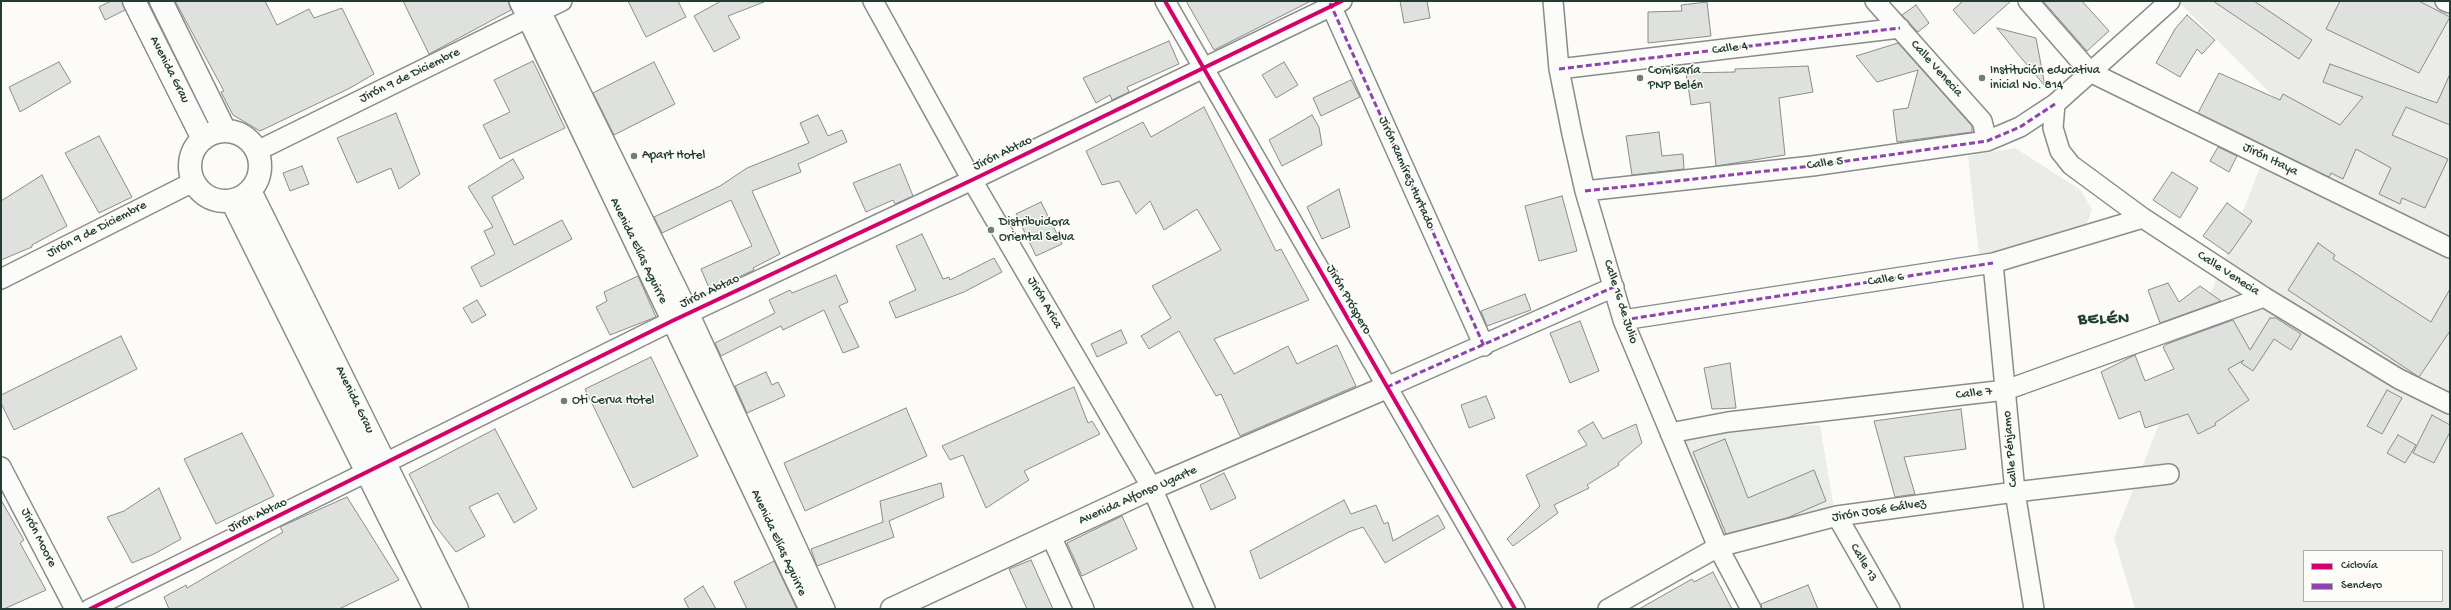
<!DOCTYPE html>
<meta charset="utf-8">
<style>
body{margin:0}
#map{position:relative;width:2451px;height:610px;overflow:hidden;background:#fcfbf8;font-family:"Gochi Hand",sans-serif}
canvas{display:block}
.frame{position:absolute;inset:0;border:2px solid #1f3d34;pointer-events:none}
.legend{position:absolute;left:2303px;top:550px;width:140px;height:52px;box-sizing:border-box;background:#fdfcf7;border:1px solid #a4b0a9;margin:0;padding:5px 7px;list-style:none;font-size:12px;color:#1f3d34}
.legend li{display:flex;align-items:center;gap:8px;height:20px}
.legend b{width:20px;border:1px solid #a4b0a9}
</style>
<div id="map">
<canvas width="2451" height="610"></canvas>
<div class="frame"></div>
<ul class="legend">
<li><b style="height:5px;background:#d6006c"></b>Ciclovía</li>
<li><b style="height:5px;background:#8e44ad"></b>Sendero</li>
</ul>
</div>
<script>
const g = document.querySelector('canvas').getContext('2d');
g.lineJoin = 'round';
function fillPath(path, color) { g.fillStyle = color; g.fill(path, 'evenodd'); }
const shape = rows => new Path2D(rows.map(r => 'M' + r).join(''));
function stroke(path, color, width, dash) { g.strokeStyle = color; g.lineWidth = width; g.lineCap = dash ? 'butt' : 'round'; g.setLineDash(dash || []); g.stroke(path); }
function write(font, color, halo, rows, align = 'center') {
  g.font = font + ' "Gochi Hand",sans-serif'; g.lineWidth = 3; g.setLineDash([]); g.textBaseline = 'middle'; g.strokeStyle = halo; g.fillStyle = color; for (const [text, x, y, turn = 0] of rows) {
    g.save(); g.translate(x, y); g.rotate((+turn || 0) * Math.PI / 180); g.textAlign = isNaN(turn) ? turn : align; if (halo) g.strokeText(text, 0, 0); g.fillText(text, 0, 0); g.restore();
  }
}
const built = shape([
 [1820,425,1834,509,1722,540,1680,440,1732,429]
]);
const green = shape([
 [2178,1,2450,1,2450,609,2135,609,2114,538,2284,107],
 [2304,551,2442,551,2442,601,2304,601],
 [2015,148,2081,190,2092,210,2086,226,2070,233,1979,256,1968,156]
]);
const building = shape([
 [111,1,122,1,125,10,105,20,99,7,111,1],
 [175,1,265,1,277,25,309,9,314,18,342,8,374,74,350,88,260,131,233,115,221,92,224,91,175,1],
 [403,1,508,1,511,10,429,54,403,1],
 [628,1,678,1,686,17,646,37,628,1],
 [721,1,764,2,728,16,740,38,714,52,694,16,721,1],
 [1186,1,1311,1,1214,50,1186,1],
 [1400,1,1427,1,1430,18,1404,23,1400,1],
 [1963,1,2011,1,1974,34,1953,10,1963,1],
 [2043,1,2082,1,2109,31,2087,51,2043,1],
 [2213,1,2254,1,2312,40,2299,59,2213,1],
 [2340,1,2419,1,2450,17,2419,73,2326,29,2340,1],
 [1707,2,1711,36,1648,43,1648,12,1682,11,1681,5,1707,2],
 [1916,5,1929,23,1918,32,1902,15,1916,5],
 [2187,15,2215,40,2202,54,2197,49,2180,77,2156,63,2175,29,2187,15],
 [1997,28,2036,38,2045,86,2017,53,1997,28],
 [1169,41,1179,64,1127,87,1129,92,1112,100,1110,95,1096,103,1083,78,1169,41],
 [1898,43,1972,126,1972,132,1897,142,1893,110,1908,108,1918,70,1877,82,1856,56,1898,43],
 [533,61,565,128,500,159,483,125,510,112,494,80,533,61],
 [59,62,71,82,20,112,9,87,59,62],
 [654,62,675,104,614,135,593,93,654,62],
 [1284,62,1298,85,1276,98,1262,75,1284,62],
 [2330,64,2437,103,2450,74,2450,125,2406,107,2392,135,2448,159,2425,208,2402,198,2400,204,2379,194,2391,168,2356,149,2343,179,2331,173,2329,177,2198,113,2219,73,2280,100,2283,94,2340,125,2363,97,2323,82,2330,64],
 [1808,66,1813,92,1779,98,1785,155,1716,166,1710,102,1691,105,1686,73,1735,72,1735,69,1808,66],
 [1351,80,1360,97,1321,116,1313,98,1351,80],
 [1204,107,1276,251,1281,249,1309,300,1214,339,1234,374,1288,346,1297,364,1337,345,1356,386,1240,436,1221,394,1216,396,1179,331,1149,349,1141,336,1171,318,1152,286,1221,250,1197,209,1164,230,1150,201,1136,214,1119,181,1102,185,1086,151,1143,122,1151,137,1204,107],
 [396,113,420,174,399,189,391,168,357,183,337,138,396,113],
 [818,115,828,136,842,130,847,142,798,164,801,172,752,191,780,254,753,268,754,270,710,290,701,269,752,246,731,200,662,233,654,217,720,186,747,168,809,143,800,123,818,115],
 [1312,115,1319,127,1322,145,1282,166,1269,140,1312,115],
 [1659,132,1662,156,1683,154,1684,169,1632,175,1626,136,1659,132],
 [99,136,132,197,99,213,65,153,99,136],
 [2218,147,2237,156,2229,172,2210,161,2218,147],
 [513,159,524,178,492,197,514,245,562,220,572,239,481,287,471,267,495,254,484,231,493,227,468,187,513,159],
 [900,164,913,196,895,204,893,200,866,212,853,183,900,164],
 [302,166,309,184,290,191,283,173,302,166],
 [2172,172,2198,188,2180,218,2153,200,2172,172],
 [42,175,67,226,32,245,32,247,1,260,1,201,42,175],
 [1339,189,1350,227,1322,239,1307,207,1339,189],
 [1562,196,1577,251,1539,261,1525,206,1562,196],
 [1041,202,1062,244,1036,256,1016,214,1041,202],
 [2227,203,2252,221,2229,254,2203,236,2227,203],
 [922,234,943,279,949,277,950,280,994,258,1002,272,964,292,896,318,889,302,916,290,896,246,922,234],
 [2318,243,2335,255,2333,259,2431,322,2450,289,2450,331,2419,377,2288,290,2318,243],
 [836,275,848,302,839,306,859,347,843,353,824,310,783,330,781,326,721,356,715,343,775,313,769,300,790,290,792,293,836,275],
 [638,276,656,317,610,335,596,307,607,301,604,292,638,276],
 [2168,283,2179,302,2200,286,2221,301,2160,323,2148,290,2168,283],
 [1525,294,1531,310,1487,326,1481,311,1525,294],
 [477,300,486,315,472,323,463,308,477,300],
 [2270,318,2276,318,2301,334,2291,350,2274,339,2253,371,2241,363,2244,360,2228,369,2249,400,2215,423,2216,425,2198,434,2188,414,2145,428,2140,411,2119,419,2101,372,2135,355,2145,381,2174,369,2163,347,2167,344,2233,320,2250,350,2270,318],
 [1580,321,1599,371,1570,383,1550,333,1580,321],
 [1121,330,1127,343,1097,357,1091,344,1121,330],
 [121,336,137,369,14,430,1,403,1,395,121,336],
 [651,357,698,456,633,488,585,389,651,357],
 [1730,363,1736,408,1712,409,1704,368,1730,363],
 [766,372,772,385,778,382,785,396,747,413,735,386,766,372],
 [1074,387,1088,423,1092,421,1100,434,1024,471,1029,480,986,508,963,455,950,460,942,446,1074,387],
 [2387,390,2402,398,2382,434,2367,426,2387,390],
 [1486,396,1495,418,1469,428,1461,405,1486,396],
 [906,408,927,456,805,511,784,463,906,408],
 [1961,409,1966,449,1904,457,1915,494,1895,497,1874,421,1961,409],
 [2432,415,2450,425,2450,432,2434,463,2413,453,2432,415],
 [1593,422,1603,439,1636,424,1642,443,1618,463,1619,465,1587,485,1589,488,1554,505,1558,513,1513,546,1507,539,1540,506,1526,475,1587,445,1578,431,1593,422],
 [495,429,537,509,514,523,498,493,469,507,485,536,456,552,434,524,409,474,495,429],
 [242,433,274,496,216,524,184,459,242,433],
 [2398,435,2416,445,2405,463,2387,453,2398,435],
 [1725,439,1748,498,1814,470,1826,501,1787,518,1726,534,1693,452,1725,439],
 [1224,473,1236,498,1211,510,1200,485,1224,473],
 [941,483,944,497,889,521,894,537,817,566,811,549,883,522,880,501,941,483],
 [159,488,181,539,154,554,132,563,107,517,124,511,159,488],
 [347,497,399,580,339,609,169,609,164,597,186,585,187,588,283,532,280,527,347,497],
 [1,500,24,540,20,543,46,590,4,609,1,609,1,500],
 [1344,500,1351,514,1376,505,1384,524,1388,522,1393,541,1438,515,1445,528,1385,563,1363,527,1349,532,1260,579,1250,551,1344,500],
 [1122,516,1137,549,1082,576,1067,543,1122,516],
 [1031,560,1053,609,1027,609,1009,569,1031,560],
 [774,561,797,609,747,609,734,582,774,561],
 [1713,572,1732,609,1639,609,1692,579,1694,582,1713,572],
 [1808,585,1818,609,1762,609,1761,604,1808,585],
 [703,586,716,609,689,609,684,599,703,586]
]);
const minor = shape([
 [519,1,809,609],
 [536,1,689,313,825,609],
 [873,1,972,180,1152,488,1205,609],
 [1165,1,1515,609],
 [1329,1,1484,346],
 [1553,1,1559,69,1572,134,1585,191,1623,320,1718,547,1751,609],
 [1875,1,1982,121,1987,141],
 [2028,1,2090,72,2450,248],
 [2445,1,2450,3],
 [1559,69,1900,28],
 [2055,104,2053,128,2060,151,2071,165,2143,218,2264,297,2399,379,2450,404],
 [257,151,562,1],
 [1585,191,1812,166,1987,141,2020,127,2055,104,2170,1],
 [1993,263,2015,492,2034,609],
 [1,279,193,182],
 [1623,320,1993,263,2143,218],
 [1387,387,1614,287],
 [1670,433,1728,422,2006,390,2264,297],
 [1,467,75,609],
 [1837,516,1890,609],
 [1051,536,1084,609],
 [90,609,672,321,972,180,1342,1],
 [1608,609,1718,547,1837,516,2015,492,2169,474]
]);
const major = shape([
 [134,1,203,139],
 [161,1,225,131],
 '190 166a35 35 0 1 1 70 0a35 35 0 1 1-70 0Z',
 [250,191,457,609],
 [232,201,435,609],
 [892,609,1152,488,1387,387]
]);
const quiet = shape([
 [1330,3,1484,346],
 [1559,69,1900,28],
 [1585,191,1812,166,1987,141,2020,127,2055,104],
 [1623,320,1993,263],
 [1387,387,1614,287]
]);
const cycleway = shape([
 [1165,1,1515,609],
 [90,609,672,321,972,180,1342,1]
]);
const markers = [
 [1640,78,4,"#6c8079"],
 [1982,78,4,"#6c8079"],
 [634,156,4,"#6c8079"],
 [991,230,4,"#6c8079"],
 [564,401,4,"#6c8079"]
];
const streetNames = [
 ["Calle 4",1730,49,-7],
 ["Calle Venecia",1936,69,48],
 ["Avenida Grau",169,70,63],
 ["Jirón 9 de Diciembre",410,76,-26],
 ["Jirón Abtao",1003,154,-26],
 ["Jirón Itaya",2270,160,26],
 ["Calle 5",1825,164,-8],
 ["Jirón Ramírez Hurtado",1406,173,66],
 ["Jirón 9 de Diciembre",97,230,-27],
 ["Avenida Elías Aguirre",638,251,64],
 ["Calle Venecia",2228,274,33],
 ["Calle 6",1886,280,-9],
 ["Jirón Abtao",710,292,-25],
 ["Jirón Próspero",1348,300,60],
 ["Calle 16 de Julio",1620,302,72],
 ["Jirón Arica",1044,303,60],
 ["Calle 7",1974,394,-6],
 ["Avenida Grau",354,400,64],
 ["Calle Pénjamo",2011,449,-95],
 ["Avenida Alfonso Ugarte",1138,496,-24],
 ["Jirón José Gálvez",1879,511,-9],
 ["Jirón Abtao",258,516,-26],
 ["Jirón Moore",38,538,63],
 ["Avenida Elías Aguirre",778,543,65],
 ["Calle 13",1863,563,60]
];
const poiNames = [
 ["Comisaría",1648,71],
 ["PNP Belén",1648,86],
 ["Institución educativa",1990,71],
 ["inicial No. 814",1990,86],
 ["Apart Hotel",642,156],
 ["Distribuidora",999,223],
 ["Oriental Selva",999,238],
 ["Oti Cerva Hotel",572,401]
];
const districtNames = [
 ["BELÉN",2104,320]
];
fillPath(built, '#ebede8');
fillPath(green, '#ebece8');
fillPath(building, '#dfe1de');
stroke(building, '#888d8a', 1);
stroke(minor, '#888d8a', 22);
stroke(major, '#888d8a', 25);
stroke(minor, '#fbfbf9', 19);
stroke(major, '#fbfbf9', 22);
stroke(quiet, '#8e44ad', 3, [6, 3]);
stroke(cycleway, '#d6006c', 4);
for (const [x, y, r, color] of markers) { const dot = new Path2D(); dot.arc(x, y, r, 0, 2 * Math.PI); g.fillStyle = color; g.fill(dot); stroke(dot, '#fdfcf7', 1.5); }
write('13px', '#1f3d34', '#fdfcf7', streetNames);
write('13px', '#1f3d34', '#fdfcf7', poiNames, 'left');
g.letterSpacing = '1px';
write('bold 17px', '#1f3d34', '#fdfcf7', districtNames);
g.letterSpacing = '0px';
</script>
